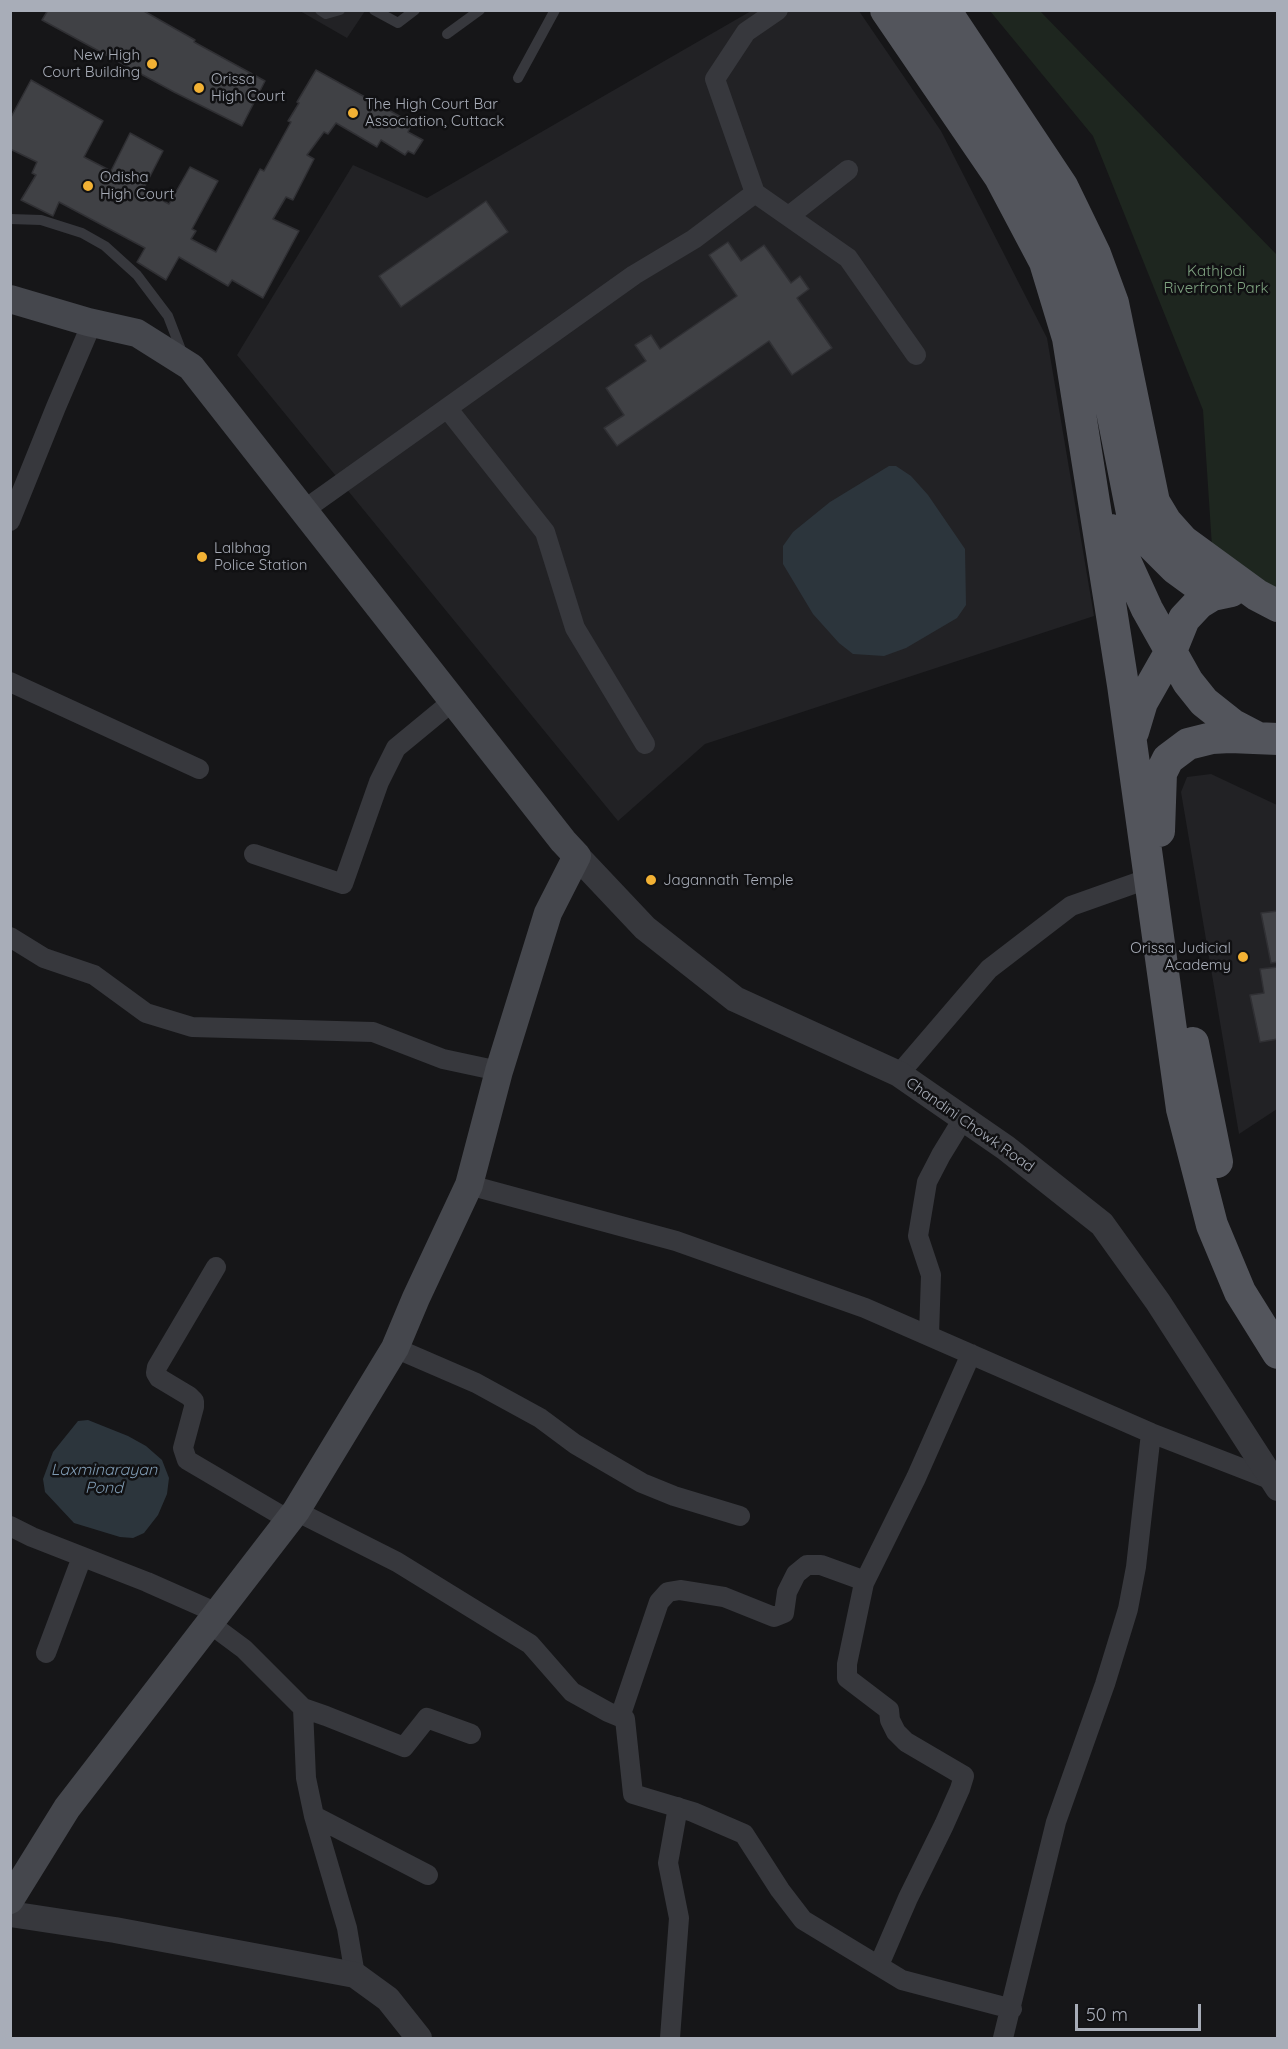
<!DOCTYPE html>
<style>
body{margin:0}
#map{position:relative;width:1288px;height:2049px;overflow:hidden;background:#161618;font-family:Quicksand,sans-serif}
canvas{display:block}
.frame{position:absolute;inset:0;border:12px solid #a8adb8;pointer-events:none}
.scale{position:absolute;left:1075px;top:2004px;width:126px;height:27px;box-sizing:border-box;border:3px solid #a8adb8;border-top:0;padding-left:8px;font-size:18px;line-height:21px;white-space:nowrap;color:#a8adb8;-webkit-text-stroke:4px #111113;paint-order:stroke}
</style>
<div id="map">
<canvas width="1288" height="2049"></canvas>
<div class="frame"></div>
<div class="scale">50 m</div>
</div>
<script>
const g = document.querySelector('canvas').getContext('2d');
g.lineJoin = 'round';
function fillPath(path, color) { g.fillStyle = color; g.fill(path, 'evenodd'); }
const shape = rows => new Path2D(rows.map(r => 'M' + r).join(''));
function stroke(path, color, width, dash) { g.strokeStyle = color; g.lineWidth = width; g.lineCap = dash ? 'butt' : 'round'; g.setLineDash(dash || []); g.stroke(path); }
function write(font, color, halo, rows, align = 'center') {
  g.font = font + ' Quicksand,sans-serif'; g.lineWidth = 5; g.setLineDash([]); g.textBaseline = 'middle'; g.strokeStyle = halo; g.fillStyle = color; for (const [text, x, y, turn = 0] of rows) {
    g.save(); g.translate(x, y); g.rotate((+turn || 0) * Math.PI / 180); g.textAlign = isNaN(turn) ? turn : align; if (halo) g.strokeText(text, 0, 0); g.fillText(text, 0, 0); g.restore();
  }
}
const built = shape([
 [300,11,365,11,347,38],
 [751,11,859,11,941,131,1047,338,1094,616,705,744,618,821,237,355,353,165,427,198],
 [1211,774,1277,805,1277,1109,1239,1134,1181,792,1187,777]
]);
const green = shape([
 [990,11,1040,11,1277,255,1277,592,1213,562,1203,410,1093,136]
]);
const water = shape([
 [889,466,896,466,911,476,928,495,965,549,966,605,957,618,906,648,884,656,853,654,839,643,813,614,783,564,783,546,793,532,830,502],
 [88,1420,128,1436,146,1446,162,1460,169,1478,167,1494,158,1515,144,1533,133,1538,120,1537,74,1523,45,1492,43,1479,53,1452,78,1421]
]);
const building = shape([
 [48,10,142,10,195,40,194,42,265,81,242,126,174,92,42,20,48,10],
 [316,70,412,123,408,132,423,140,414,154,408,151,405,155,381,140,377,147,336,123,328,134,324,132,307,155,314,159,293,200,286,197,273,219,299,231,263,298,232,280,228,286,179,257,166,280,137,262,145,248,59,202,53,216,21,200,36,175,32,173,37,162,10,149,10,119,31,80,103,121,84,157,111,171,130,133,163,151,143,190,169,204,190,167,218,181,192,229,196,231,191,239,216,252,260,169,264,171,291,122,288,121,299,103,297,102,316,70],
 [486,201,508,232,401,307,379,276,486,201],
 [728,242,741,261,764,245,791,283,800,276,809,289,797,298,832,348,792,375,769,341,617,446,604,428,624,415,606,388,646,361,635,345,651,335,660,349,737,296,709,255,728,242],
 [1278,911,1278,962,1271,963,1261,913,1278,911],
 [1278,967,1278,1039,1260,1042,1250,995,1264,993,1260,969,1278,967]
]);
const service = shape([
 [320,10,326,14,340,10],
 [374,10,398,23,415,10],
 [447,34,480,10],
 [518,78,555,10],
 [10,219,41,220,82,233,105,246,137,275,168,316,183,355]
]);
const minor = shape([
 [778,10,746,32,715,79,755,193,848,258,916,355],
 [789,216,848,170],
 [447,408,545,532,575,628,645,744],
 [304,510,634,275,694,239,755,193],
 [10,521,56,407,92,323],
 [10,682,199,769],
 [254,854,343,884,379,782,396,748,453,701],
 [10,937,44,958,94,975,146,1013,192,1027,373,1032,443,1059,499,1071],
 [899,1074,989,969,1071,906,1150,878],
 [469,1185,676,1241,865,1308,1151,1433,1272,1480],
 [216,1267,157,1367,156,1373,159,1378,189,1396,194,1401,194,1407,183,1448,187,1460,289,1520],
 [929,1335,931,1275,918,1236,927,1182,941,1155,963,1119],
 [395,1348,476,1383,540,1418,575,1444,642,1483,674,1496,740,1516],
 [296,1511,397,1562,530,1644,572,1692,608,1712,625,1719,633,1794,693,1812,744,1834,780,1890,803,1920,902,1980,1012,2009],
 [10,1526,32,1537,147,1582,217,1613],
 [209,1623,244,1649,303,1708,306,1778,314,1816,347,1928,355,1975],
 [46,1653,82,1557],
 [303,1708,326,1716,404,1747,427,1718,471,1734],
 [620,1717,659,1602,668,1592,680,1590,724,1597,774,1617,784,1613,787,1592,796,1574,807,1565,821,1565,865,1581],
 [314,1816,428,1875],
 [879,1965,908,1898,944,1825,960,1789,964,1776,906,1742,896,1732,890,1720,889,1710,847,1678,847,1664,864,1583,916,1478,971,1354],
 [670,2038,679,1918,668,1863,678,1807],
 [1003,2038,1056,1822,1105,1684,1128,1609,1136,1567,1151,1433]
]);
const tertiary = shape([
 [577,856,645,928,735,999,899,1074,1006,1148,1102,1224,1158,1302,1278,1488],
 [10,1914,115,1930,355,1975,388,1999,419,2038]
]);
const secondary = shape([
 [10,299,88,322,137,333,191,367,563,841,577,856,548,913,499,1071,469,1185,416,1298,395,1348,296,1511,67,1808,10,1900]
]);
const primary = shape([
 [886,10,1000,177,1045,262,1068,338,1123,685,1182,1109,1212,1225,1240,1292,1278,1353],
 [913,10,1040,196,1065,246,1087,302,1099,345,1132,513,1147,540,1175,568,1212,595],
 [945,10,1062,186,1095,254,1113,303,1154,502,1166,522,1183,541,1257,595,1278,606],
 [1111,530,1147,609,1188,682,1204,702,1233,725,1256,737],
 [1133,732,1142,702,1171,651,1184,619,1199,603,1212,595,1231,591],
 [1159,831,1161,773,1168,759,1188,744,1212,738,1230,737,1278,739],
 [1193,1043,1217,1162]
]);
const markers = [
 [152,64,6,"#f2b134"],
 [199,88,6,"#f2b134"],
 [353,113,6,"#f2b134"],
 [88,186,6,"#f2b134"],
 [202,557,6,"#f2b134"],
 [651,880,6,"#f2b134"],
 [1243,957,6,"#f2b134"]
];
const poiNames = [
 ["New High",140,55,"right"],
 ["Court Building",140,72,"right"],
 ["Orissa",211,79],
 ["High Court",211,96],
 ["The High Court Bar",365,104],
 ["Association, Cuttack",365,121],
 ["Odisha",100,177],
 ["High Court",100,194],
 ["Lalbhag",214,548],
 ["Police Station",214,565],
 ["Jagannath Temple",663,880],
 ["Orissa Judicial",1231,948,"right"],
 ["Academy",1231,965,"right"]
];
const parkNames = [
 ["Kathjodi",1216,271],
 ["Riverfront Park",1216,288]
];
const streetNames = [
 ["Chandini Chowk Road",970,1125,35]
];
const waterNames = [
 ["Laxminarayan",104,1470],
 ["Pond",104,1488]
];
fillPath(built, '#222225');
fillPath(green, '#1e261f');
fillPath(water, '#2c353c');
fillPath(building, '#404145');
stroke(building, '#303034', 1.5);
stroke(service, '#37383d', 10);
stroke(minor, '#37383d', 20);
stroke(tertiary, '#37383d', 26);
stroke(secondary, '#45474d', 28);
stroke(primary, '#53555c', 32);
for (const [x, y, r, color] of markers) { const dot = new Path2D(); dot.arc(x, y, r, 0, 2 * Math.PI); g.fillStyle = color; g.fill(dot); stroke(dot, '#111113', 2); }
write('15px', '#a8adb8', '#111113', poiNames, 'left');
write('15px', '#7fa381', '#111113', parkNames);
write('15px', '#a8adb8', '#111113', streetNames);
write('italic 16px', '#7f9bb3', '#111113', waterNames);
</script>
